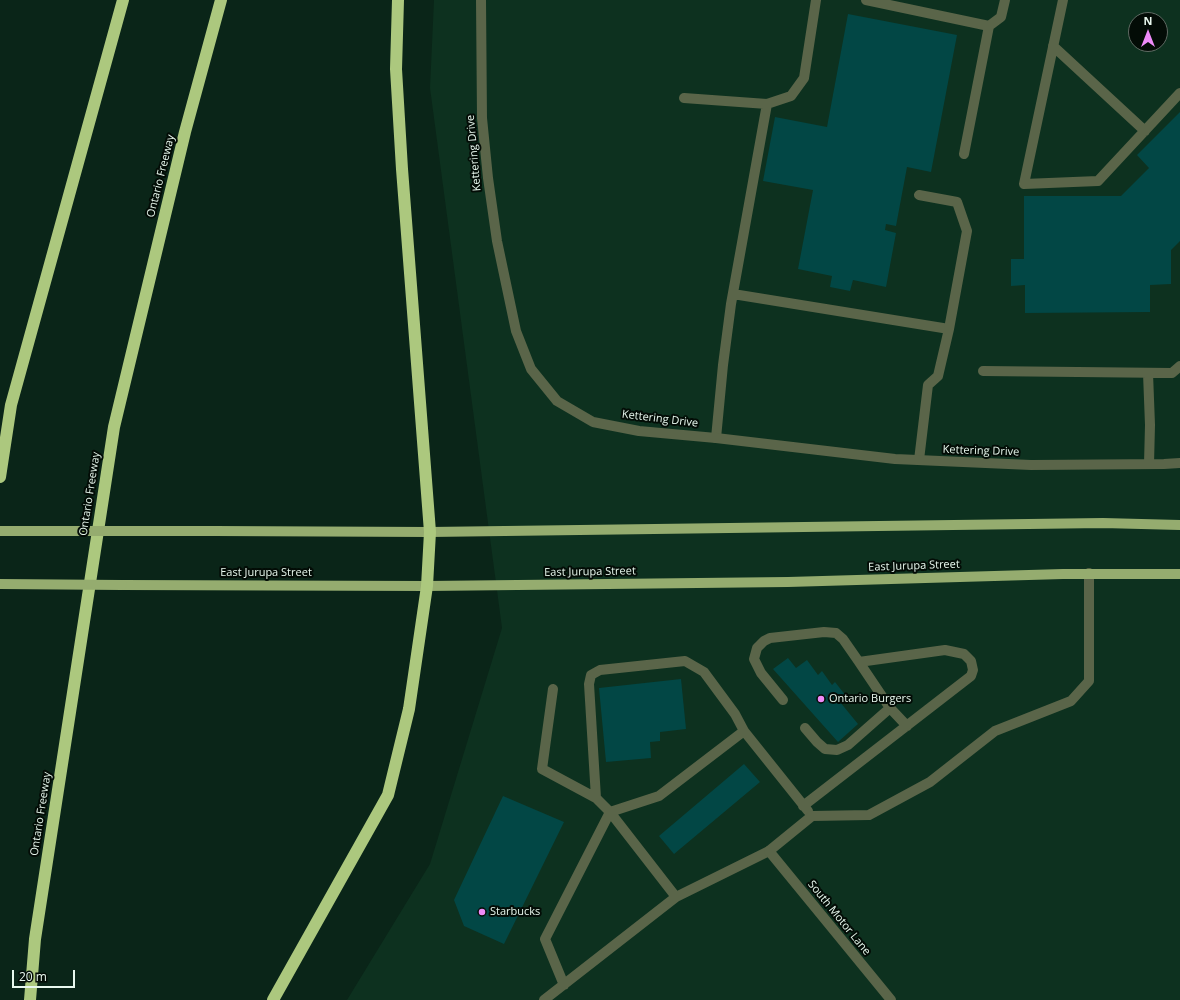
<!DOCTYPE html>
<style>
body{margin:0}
#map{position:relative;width:1180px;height:1000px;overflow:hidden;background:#0a2518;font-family:"Open Sans",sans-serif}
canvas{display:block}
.north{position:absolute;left:1128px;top:12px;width:40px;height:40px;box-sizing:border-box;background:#030c06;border:1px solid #5f6a63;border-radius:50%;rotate:0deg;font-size:11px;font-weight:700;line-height:16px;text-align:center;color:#e8f8ee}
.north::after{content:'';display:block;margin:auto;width:14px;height:18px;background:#ee8bf8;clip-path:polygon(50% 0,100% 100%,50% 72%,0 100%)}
.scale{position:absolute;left:12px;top:970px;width:63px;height:18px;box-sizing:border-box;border:2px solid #e8f8ee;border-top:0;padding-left:5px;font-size:12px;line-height:14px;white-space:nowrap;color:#e8f8ee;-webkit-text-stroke:3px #030c06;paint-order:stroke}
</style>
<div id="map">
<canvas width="1180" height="1000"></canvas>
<div class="north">N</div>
<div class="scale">20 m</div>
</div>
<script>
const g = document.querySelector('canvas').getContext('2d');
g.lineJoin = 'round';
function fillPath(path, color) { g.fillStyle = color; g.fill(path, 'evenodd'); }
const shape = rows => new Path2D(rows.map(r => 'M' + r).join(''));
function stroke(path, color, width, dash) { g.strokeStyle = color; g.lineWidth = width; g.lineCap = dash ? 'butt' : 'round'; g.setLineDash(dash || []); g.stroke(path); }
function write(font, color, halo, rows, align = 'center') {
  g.font = font + ' "Open Sans",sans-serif'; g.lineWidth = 4; g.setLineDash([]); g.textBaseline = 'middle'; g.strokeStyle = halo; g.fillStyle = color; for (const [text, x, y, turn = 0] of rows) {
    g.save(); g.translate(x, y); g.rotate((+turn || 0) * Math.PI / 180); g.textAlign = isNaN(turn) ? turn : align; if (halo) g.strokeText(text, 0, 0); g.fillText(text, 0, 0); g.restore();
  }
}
const built = shape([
 [434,0,1180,0,1180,1000,347,1000,430,864,502,628,430,88],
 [1136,20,1160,20,1160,44,1136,44]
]);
const building = shape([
 [848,14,957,35,931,172,907,167,896,226,886,224,885,230,896,233,886,287,853,280,850,291,830,287,832,276,798,269,813,190,763,181,775,117,827,127],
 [1180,112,1180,241,1171,250,1171,284,1150,285,1150,312,1025,313,1025,285,1011,286,1011,259,1024,259,1024,196,1121,196,1149,168,1137,155],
 [788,658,796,668,807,660,818,675,822,671,832,685,835,682,846,696,840,702,858,724,838,742,773,669],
 [681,679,686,729,660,732,660,741,650,742,651,758,606,762,599,688],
 [744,764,760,782,674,854,659,836],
 [503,796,564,822,504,944,464,926,454,900]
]);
const service = shape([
 [866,0,989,26],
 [1063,0,1024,184,1098,181,1180,93],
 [1053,46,1145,131],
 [684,98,767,104,791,96,804,78,816,0],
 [964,154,989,26,1001,17,1005,0],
 [733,294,949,329],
 [983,371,1172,373,1180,366],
 [1148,373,1150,425,1149,464],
 [716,438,723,365,731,304,767,104],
 [919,460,928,385,938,376,949,329,967,231,957,202,919,195],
 [859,662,890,708,907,726],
 [553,689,542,769,596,798,610,812,545,939,564,985],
 [783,700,761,673,754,659,757,648,764,641,770,638,824,632,836,633,843,639,859,662,945,650,964,654,971,661,973,670,971,676,803,806],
 [805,728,817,742,825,749,837,750,848,745,890,708],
 [596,798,589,684,591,675,600,670,685,661,704,672,735,714,744,731],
 [676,897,610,812,659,796,744,731,808,811],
 [544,1000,676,897,769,851]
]);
const minor = shape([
 [481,0,482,118,488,178,497,241,516,331,531,369,557,401,593,422,639,431,716,438,895,459,1031,465,1164,464,1180,463],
 [891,1000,769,851,812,816,869,815,930,782,995,731,1071,701,1089,681,1089,573]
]);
const primary = shape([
 [214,531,430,532,1103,523,1180,525],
 [122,585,427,586,788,582,1063,574,1180,574]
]);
const motorway = shape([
 [0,477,11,405,123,0],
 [30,1000,35,939,114,427,185,132,221,0],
 [273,1000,388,795,409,709,427,586,430,532,402,169,396,69,398,0]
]);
const primaryBridge = shape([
 [0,531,214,531],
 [0,584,122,585]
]);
const markers = [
 [821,699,4,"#ee8bf8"],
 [482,912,4,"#ee8bf8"]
];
const streetNames = [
 ["Kettering Drive",474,153,-95],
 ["Ontario Freeway",161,176,-76],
 ["Kettering Drive",660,419,7],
 ["Kettering Drive",981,451,2],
 ["Ontario Freeway",90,494,-81],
 ["East Jurupa Street",914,566,-2],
 ["East Jurupa Street",590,572,-1],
 ["East Jurupa Street",266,573],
 ["Ontario Freeway",41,814,-81],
 ["South Motor Lane",839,918,51]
];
const poiNames = [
 ["Ontario Burgers",829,699],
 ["Starbucks",490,912]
];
fillPath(built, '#0d311f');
fillPath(building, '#024745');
stroke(service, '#5a6549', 10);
stroke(minor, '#5a6549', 10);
stroke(primary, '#95ac6f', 10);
stroke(motorway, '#acc87e', 12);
stroke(primaryBridge, '#95ac6f', 10);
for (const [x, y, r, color] of markers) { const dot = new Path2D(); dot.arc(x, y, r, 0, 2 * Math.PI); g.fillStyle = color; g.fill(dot); stroke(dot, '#030c06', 1.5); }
write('11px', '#e8f8ee', '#030c06', streetNames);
write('11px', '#e8f8ee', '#030c06', poiNames, 'left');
</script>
